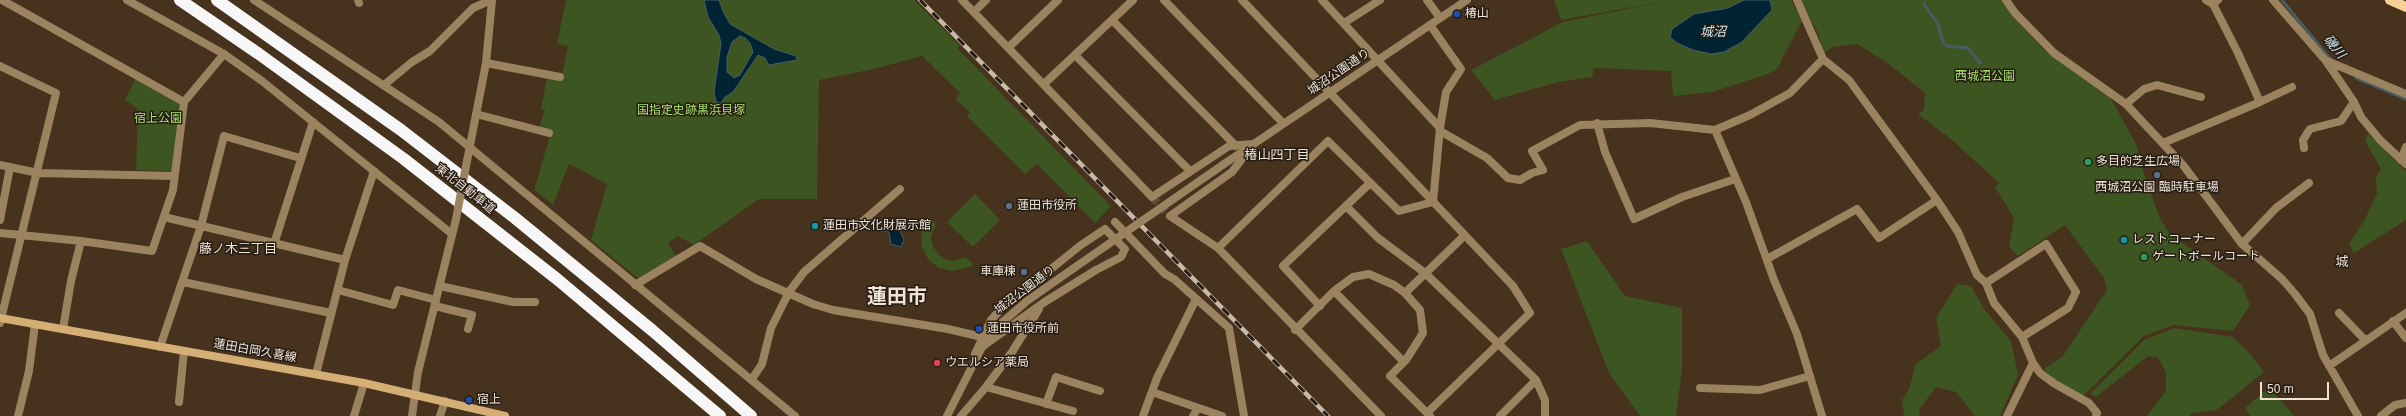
<!DOCTYPE html>
<meta charset="utf-8">
<style>
body{margin:0}
#map{position:relative;width:2406px;height:416px;overflow:hidden;background:#46321d;font-family:Arial,sans-serif}
canvas{display:block}
.scale{position:absolute;left:2260px;top:382px;width:69px;height:18px;box-sizing:border-box;border:2px solid #f0e3d6;border-top:0;padding-left:5px;font-size:12px;line-height:14px;white-space:nowrap;color:#f0e3d6;-webkit-text-stroke:3px #251c13;paint-order:stroke}
</style>
<div id="map">
<canvas width="2406" height="416"></canvas>
<div class="scale">50 m</div>
</div>
<script>
const g = document.querySelector('canvas').getContext('2d');
g.lineJoin = 'round';
function fillPath(path, color) { g.fillStyle = color; g.fill(path, 'evenodd'); }
const shape = rows => new Path2D(rows.map(r => 'M' + r).join(''));
function stroke(path, color, width, dash) { g.strokeStyle = color; g.lineWidth = width; g.lineCap = dash ? 'butt' : 'round'; g.setLineDash(dash || []); g.stroke(path); }
function write(font, color, halo, rows, align = 'center') {
  g.font = font + ' Arial,"Noto Sans JP",sans-serif'; g.lineWidth = 3; g.setLineDash([]); g.textBaseline = 'middle'; g.strokeStyle = halo; g.fillStyle = color; for (const [text, x, y, turn = 0] of rows) {
    g.save(); g.translate(x, y); g.rotate((+turn || 0) * Math.PI / 180); g.textAlign = isNaN(turn) ? turn : align; if (halo) g.strokeText(text, 0, 0); g.fillText(text, 0, 0); g.restore();
  }
}
const green = shape([
 [566,0,914,0,960,46,957,48,1111,206,1095,223,1037,164,1025,174,967,116,970,112,955,99,960,93,922,56,874,69,819,80,817,199,759,199,694,245,678,236,668,243,676,256,638,278,591,240,607,184,569,164,553,205,534,190,550,136,539,128,545,110,541,109,547,78,561,80,568,46,557,44],
 [1554,0,1791,0,1802,21,1777,69,1768,74,1712,92,1673,96,1671,71,1594,68,1592,77,1558,82,1495,100,1471,70,1563,22,1666,1,1561,20],
 [1800,0,2002,0,2014,18,2043,49,2109,95,2136,144,2143,171,2160,219,2170,234,2242,285,2250,305,2233,331,2173,325,2144,336,2083,396,2057,382,2044,369,2063,356,2107,290,2104,278,2065,225,2018,256,2009,247,2014,218,1995,187,1999,183,1953,141,1918,114,1924,110,1925,93,1886,62,1857,44,1832,47,1824,54,1818,33],
 [136,78,180,102,172,171,136,170,138,109,125,100],
 [2368,134,2406,171,2406,220,2354,253,2349,244,2365,219,2377,194,2376,177,2381,169,2365,141],
 [975,194,1000,220,973,247,947,222],
 [928,216,936,224,931,237,933,246,938,254,945,259,954,261,966,257,974,266,952,271,939,268,928,259,922,247,921,234],
 [1587,241,1625,296,1682,308,1682,370,1676,416,1640,416,1609,373,1561,249],
 [1957,284,1971,286,1984,309,2011,341,2018,375,2000,416,1975,416,1956,392,1936,387,1919,410,1920,416,1904,416,1902,400,1909,389,1916,364,1941,346,1936,318],
 [2174,328,2233,337,2251,355,2264,372,2217,410,2192,413,2189,416,2147,416,2166,391,2166,372,2158,358,2148,356,2096,397,2090,394,2144,340],
 [2269,387,2294,416,2250,416,2245,408]
]);
const water = shape([
 [704,0,719,0,723,11,730,24,774,49,796,56,797,60,769,65,765,58,758,55,733,92,725,97,721,103,716,102,714,92,721,44,719,35,708,17,704,0],
 [740,36,745,38,750,43,753,52,740,75,734,78,727,72,727,57,732,42,740,36],
 [1744,0,1770,0,1772,10,1742,42,1724,52,1711,54,1693,50,1677,43,1670,37,1672,29,1694,14,1728,8,1744,0],
 [883,225,898,226,904,240,901,247,891,244,889,232,880,231,880,227,883,225]
]);
const stream = shape([
 [2282,0,2331,60],
 [1924,4,1938,24,1943,42,1947,46,1968,48,1980,63],
 [2356,78,2406,99]
]);
const minorTunnel = shape([
 [1152,197,1170,216]
]);
const minor = shape([
 [2,0,184,102],
 [358,0,359,3],
 [962,0,1152,197,1229,146,1253,144],
 [1164,0,1283,123],
 [1322,0,1440,128],
 [1427,0,1440,18],
 [1797,0,1823,59,1849,80,1937,200,1958,232,1977,275,1986,283,1994,303,2022,337,2033,363,2040,373,2055,384,2089,403,2097,413,2096,416],
 [2006,0,2015,13,2054,53,2126,104,2138,117,2183,165,2242,244,2282,279,2295,294,2310,314,2323,355,2358,416],
 [2206,0,2213,4],
 [2273,0,2326,61,2354,102,2361,117,2380,140,2406,164],
 [974,12,986,0],
 [1112,20,1236,146],
 [1344,23,1380,0],
 [1009,47,1058,0],
 [1075,55,1190,171],
 [2327,61,2406,94],
 [486,63,560,77],
 [0,66,56,93,0,323],
 [1044,84,1133,0],
 [384,85,412,62,430,51,473,8,491,0],
 [2260,102,2292,87],
 [2126,104,2144,89,2157,85,2201,97],
 [476,114,549,133],
 [1597,123,1605,152,1634,219,1682,197,1735,179],
 [1715,130,1746,202,1774,280,1797,334,1822,416],
 [1440,131,1487,158,1508,178,1520,180,1532,173,1543,170,1532,151,1580,125,1650,123,1715,130,1750,115,1790,93,1823,59],
 [2163,143,2260,102,2238,53,2213,4,2218,0],
 [1251,147,1232,172,1170,216,1218,248,1381,416],
 [2304,148,2303,140,2310,129,2341,121,2354,102],
 [0,165,38,173,174,176],
 [1346,206,1378,238,1425,273,1536,380,1545,400,1545,416],
 [164,217,345,260],
 [0,220,10,167],
 [1115,222,1165,274,1174,279,1229,328,1244,416],
 [0,233,81,241,152,251,173,190,184,102,224,54],
 [274,244,313,122],
 [2242,244,2276,208,2309,183],
 [1218,248,1328,141,1399,211,1433,202,1440,128,1446,92,1461,69,1430,25],
 [1767,259,1857,209,1879,238,1937,200],
 [183,282,331,313],
 [1986,283,2046,244,2076,292,2068,308,2022,337],
 [635,285,700,246,756,279,813,304,833,310,948,329,982,337],
 [440,286,513,302,535,302],
 [338,290,393,305,398,290,436,300],
 [1334,291,1404,362],
 [1405,293,1464,236],
 [435,306,472,315,468,329],
 [1320,306,1283,266,1369,184],
 [2339,313,2365,340],
 [2393,321,2406,338],
 [63,329,71,281,81,241],
 [1295,330,1334,291,1353,277,1369,274,1394,285,1405,293,1420,310,1423,333,1406,360,1390,376,1430,416],
 [160,347,201,226,224,136,300,158],
 [975,354,991,320,1001,309,1081,245,1105,229,1125,249,1121,257,1096,270,1043,303,986,344],
 [2329,366,2406,313],
 [316,374,345,260,374,171],
 [986,387,1073,411],
 [1700,388,1760,390,1810,376],
 [1152,392,1222,416],
 [179,402,184,351],
 [1046,404,1056,377,1100,391],
 [1427,413,1530,313,1513,286],
 [18,416,29,371,35,324],
 [354,416,364,383],
 [440,416,445,401],
 [961,416,986,387,1012,352,1039,309],
 [1143,416,1157,378,1196,299],
 [1193,416,1198,408],
 [1500,416,1536,380],
 [2007,416,2033,363],
 [2381,416,2395,405,2406,403]
]);
const tertiary = shape([
 [127,0,224,54,262,81,452,234],
 [254,0,439,122,795,416],
 [1242,0,1513,286],
 [2401,160,2406,147],
 [467,161,486,63,492,0],
 [1224,164,1467,0],
 [752,379,762,364,771,328,789,292,804,272,900,189],
 [412,416,418,372,456,219],
 [947,416,981,349,998,326,1027,301,1074,268]
]);
const secondary = shape([
 [0,318,364,383,505,416]
]);
const primary = shape([
 [2390,0,2406,7]
]);
const motorway = shape([
 [180,0,259,54,404,159,557,279,720,416],
 [217,0,401,130,515,218,653,331,751,416]
]);
const rail = shape([
 [920,0,1328,416]
]);
const tertiaryBridge = shape([
 [456,219,467,161],
 [1074,268,1224,164]
]);
const markers = [
 [1457,14,4,"#1a4fb4"],
 [2088,162,4,"#2e9e5b"],
 [2157,175,4,"#5c6f8a"],
 [1009,206,4,"#5c6f8a"],
 [815,226,4,"#0f9aa8"],
 [2124,240,4,"#0f9aa8"],
 [2144,257,4,"#2e9e5b"],
 [1024,272,4,"#5c6f8a"],
 [979,329,4,"#1a4fb4"],
 [937,363,4,"#e0444e"],
 [469,400,4,"#1a4fb4"]
];
const poiNames = [
 ["椿山",1465,14],
 ["多目的芝生広場",2096,162],
 ["西城沼公園 臨時駐車場",2157,188,"center"],
 ["蓮田市役所",1017,206],
 ["蓮田市文化財展示館",823,226],
 ["レストコーナー",2132,240],
 ["ゲートボールコート",2152,257],
 ["車庫棟",1016,272,"right"],
 ["蓮田市役所前",987,329],
 ["ウエルシア薬局",945,363],
 ["宿上",477,400]
];
const streetNames = [
 ["城沼公園通り",1339,72,-34],
 ["東北自動車道",465,189,38],
 ["城沼公園通り",1025,290,-37],
 ["蓮田白岡久喜線",255,351,10]
];
const parkNames = [
 ["西城沼公園",1985,77],
 ["国指定史跡黒浜貝塚",691,111],
 ["宿上公園",158,119]
];
const waterNames = [
 ["城沼",1713,32],
 ["磯川",2334,47,51]
];
const neighbourhoodNames = [
 ["椿山四丁目",1277,155],
 ["藤ノ木三丁目",238,249],
 ["城",2342,262]
];
const townNames = [
 ["蓮田市",897,297]
];
fillPath(green, '#3c5521');
fillPath(water, '#002433');
stroke(water, '#485d64', 1);
stroke(stream, '#485d64', 3);
stroke(minorTunnel, '#604d39', 8, [8, 4]);
stroke(minor, '#9b8360', 8);
stroke(tertiary, '#9b8360', 8);
stroke(secondary, '#d4ae74', 8);
stroke(primary, '#f8d096', 10);
stroke(motorway, '#f7f7f7', 12);
stroke(rail, '#c8b9aa', 4.5);
stroke(rail, '#251c13', 3, [9]);
stroke(tertiaryBridge, '#9b8360', 8);
for (const [x, y, r, color] of markers) { const dot = new Path2D(); dot.arc(x, y, r, 0, 2 * Math.PI); g.fillStyle = color; g.fill(dot); stroke(dot, '#251c13', 1.5); }
write('12px', '#f0e3d6', '#251c13', poiNames, 'left');
write('12px', '#f0e3d6', '#251c13', streetNames);
write('12px', '#a8e06c', '#251c13', parkNames);
write('italic 13px', '#cae4f0', '#251c13', waterNames);
write('13px', '#f0e3d6', '#251c13', neighbourhoodNames);
write('bold 20px', '#f0e3d6', '#251c13', townNames);
</script>
